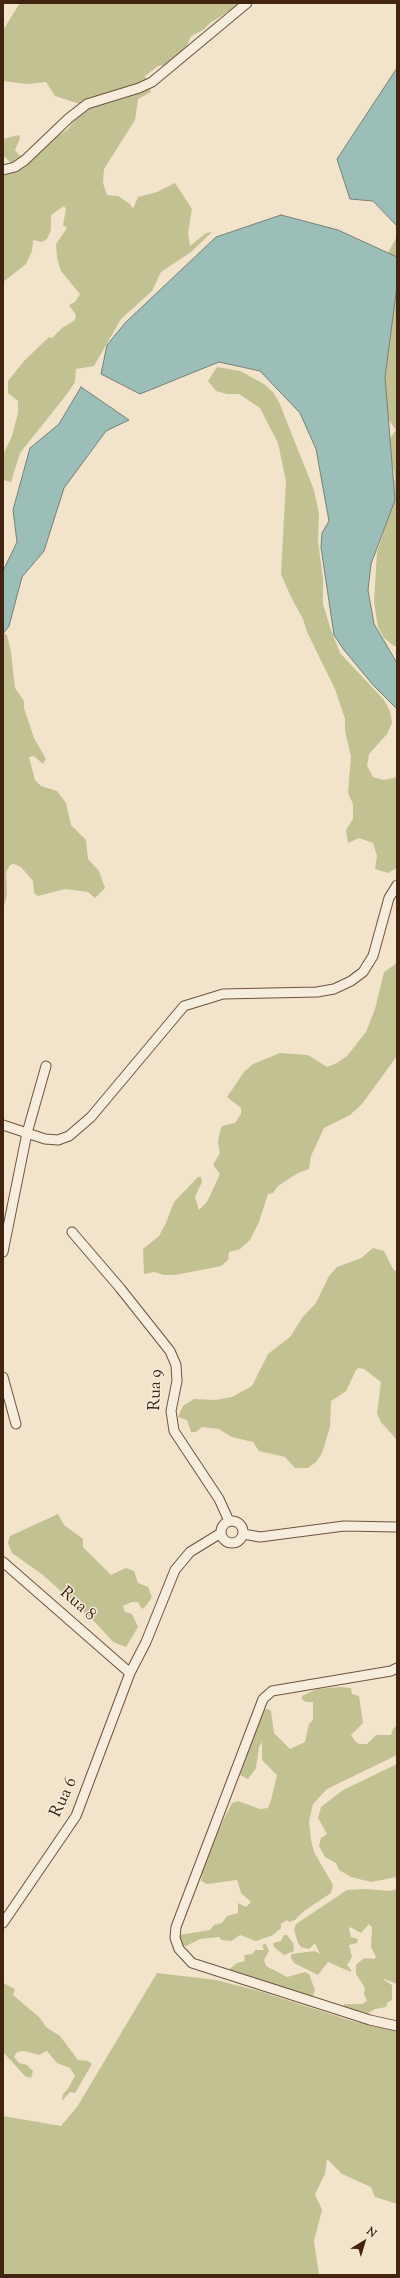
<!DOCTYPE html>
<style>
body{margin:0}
#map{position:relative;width:400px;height:2278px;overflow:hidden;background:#f2e3cb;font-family:"Sorts Mill Goudy",serif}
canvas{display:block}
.frame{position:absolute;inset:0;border:4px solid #422310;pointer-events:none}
.north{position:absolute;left:344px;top:2222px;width:40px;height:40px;-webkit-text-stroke:3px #f7eddd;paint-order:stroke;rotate:38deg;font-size:11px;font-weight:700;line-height:16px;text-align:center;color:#422310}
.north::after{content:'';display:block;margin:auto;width:14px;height:18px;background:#422310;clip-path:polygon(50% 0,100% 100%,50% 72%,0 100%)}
</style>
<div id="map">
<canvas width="400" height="2278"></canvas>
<div class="frame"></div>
<div class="north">N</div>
</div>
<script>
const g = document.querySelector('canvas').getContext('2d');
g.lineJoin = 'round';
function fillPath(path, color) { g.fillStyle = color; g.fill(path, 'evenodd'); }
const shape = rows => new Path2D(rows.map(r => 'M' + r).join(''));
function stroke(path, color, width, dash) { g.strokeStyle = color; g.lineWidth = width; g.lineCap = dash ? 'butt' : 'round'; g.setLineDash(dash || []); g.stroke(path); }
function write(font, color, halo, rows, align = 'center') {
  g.font = font + ' "Sorts Mill Goudy",serif'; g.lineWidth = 3; g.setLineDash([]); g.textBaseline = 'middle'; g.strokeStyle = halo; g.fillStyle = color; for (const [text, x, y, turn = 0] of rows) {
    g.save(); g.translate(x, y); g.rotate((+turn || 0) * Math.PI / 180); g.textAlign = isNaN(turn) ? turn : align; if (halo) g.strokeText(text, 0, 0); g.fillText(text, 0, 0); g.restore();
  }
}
const green = shape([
 [20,3,241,3,210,23,203,30,191,36,186,48,171,64,158,66,145,76,151,92,138,99,135,120,104,169,103,183,107,195,118,196,130,204,133,209,138,197,157,192,175,183,192,209,188,233,190,246,206,233,212,232,191,252,161,272,152,291,121,319,94,366,76,369,75,382,67,394,20,453,11,482,3,480,3,455,12,436,18,413,18,401,8,393,8,381,24,361,49,337,52,338,62,328,75,320,76,315,69,305,75,302,80,294,61,271,57,258,56,244,67,228,63,225,66,209,64,206,51,215,51,230,47,239,42,242,33,240,32,251,26,264,3,282,3,173,10,168,10,162,3,155,3,139,19,135,20,138,15,150,19,155,24,156,38,150,68,129,81,112,83,105,55,96,46,82,27,84,3,81,3,30],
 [397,224,397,646,394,646,384,638,378,627,374,602,377,552,383,534,395,477,388,441,396,430,383,412,388,253,396,238],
 [217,367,240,371,264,384,273,392,279,402,314,490,319,514,318,541,323,579,323,604,331,630,340,653,384,700,390,711,392,723,387,734,369,754,367,766,373,777,384,780,397,777,397,868,388,873,375,869,377,856,373,843,359,838,348,843,346,830,353,819,353,804,348,793,351,756,345,731,345,719,335,689,307,632,303,619,291,597,281,574,286,481,278,443,260,408,239,394,227,394,216,391,208,381],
 [3,633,7,635,11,652,15,688,24,701,24,708,34,738,46,759,43,764,34,756,29,757,35,780,41,786,57,791,66,803,71,825,86,840,88,859,99,871,105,888,95,898,88,892,65,889,38,896,34,893,33,881,21,867,14,864,10,865,6,872,7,895,3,909],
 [397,963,397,1056,362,1104,350,1115,324,1128,311,1156,309,1169,298,1173,278,1186,273,1193,268,1194,259,1222,250,1240,240,1249,229,1252,228,1260,221,1266,175,1275,164,1275,154,1272,144,1274,143,1249,159,1236,166,1223,174,1202,198,1177,201,1177,202,1182,195,1197,199,1210,207,1202,220,1174,213,1165,220,1153,218,1142,220,1131,222,1126,235,1123,241,1114,241,1108,227,1097,244,1072,253,1064,280,1053,308,1055,327,1067,337,1063,347,1056,366,1032,375,1009,384,972],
 [373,1248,384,1251,393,1269,397,1272,397,1440,381,1422,377,1414,381,1382,364,1369,358,1368,356,1370,346,1391,331,1401,330,1427,322,1453,316,1462,308,1468,295,1468,285,1457,259,1451,253,1442,232,1437,219,1429,202,1427,196,1432,191,1432,187,1420,178,1417,183,1406,194,1399,215,1400,232,1397,252,1386,268,1354,290,1337,302,1318,316,1303,329,1276,337,1267,361,1258],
 [58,1514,64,1525,83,1539,83,1547,111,1575,126,1568,134,1571,138,1583,148,1587,152,1597,146,1606,142,1609,138,1602,132,1602,123,1606,125,1612,132,1614,138,1627,126,1647,113,1642,96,1623,43,1575,12,1553,8,1543,10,1536],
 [340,1687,351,1688,352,1694,359,1696,363,1723,351,1735,355,1741,359,1744,367,1744,376,1735,391,1735,393,1729,397,1725,397,1755,327,1789,313,1804,309,1821,311,1840,314,1852,333,1885,331,1893,304,1911,295,1920,289,1922,287,1920,281,1924,281,1928,273,1935,256,1941,240,1935,231,1941,222,1940,219,1937,200,1939,186,1946,181,1945,180,1935,210,1930,214,1925,222,1923,227,1916,238,1913,238,1903,246,1907,251,1902,241,1893,237,1880,207,1884,201,1881,202,1872,220,1827,232,1803,238,1801,260,1809,268,1808,271,1800,277,1775,262,1760,262,1742,259,1747,256,1768,248,1779,240,1775,263,1709,268,1709,271,1711,274,1733,290,1749,305,1742,309,1724,313,1720,313,1702,306,1702,302,1699,302,1696,317,1689],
 [397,1764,397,1877,371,1882,351,1877,339,1870,336,1863,325,1857,319,1846,321,1838,327,1834,318,1818,321,1807,343,1790],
 [364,1889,390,1891,397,1889,397,1984,384,1979,384,1980,392,1985,392,2000,387,2003,386,2007,375,2009,368,2013,352,2010,344,2006,344,2004,362,2004,367,2001,364,1994,365,1988,356,1974,356,1965,364,1958,374,1959,376,1957,371,1947,372,1927,369,1924,361,1933,350,1927,349,1929,351,1937,358,1939,357,1943,349,1945,352,1957,347,1965,351,1970,351,1972,328,1962,318,1975,294,1963,291,1958,291,1954,315,1951,320,1954,315,1943,309,1949,301,1947,298,1943,294,1930,296,1924,347,1890],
 [284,1935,287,1935,293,1943,294,1951,284,1955,274,1947,273,1943,281,1941],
 [266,1944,269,1951,264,1960,266,1966,287,1977,305,1972,309,1974,315,1990,313,1996,306,1997,227,1971,237,1963,245,1961,244,1955,253,1954,255,1950,264,1950,262,1945],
 [157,1973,216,1980,259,1991,352,2021,397,2031,397,2204,375,2197,371,2187,342,2174,327,2159,325,2174,315,2194,322,2210,314,2241,319,2275,3,2275,3,2116,61,2126,77,2107],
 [3,1983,15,1989,13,1995,40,2018,46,2027,60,2036,78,2060,88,2061,92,2064,75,2093,70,2092,62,2101,63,2094,67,2090,75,2076,70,2068,57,2063,47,2051,39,2055,25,2051,17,2052,14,2057,19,2063,27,2065,33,2071,31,2078,25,2076,3,2052]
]);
const water = shape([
 [397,68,397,226,373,201,350,199,337,159,397,68],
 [281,215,338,230,397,257,397,286,385,377,395,500,371,564,368,590,374,624,397,663,397,709,373,685,344,650,334,635,321,547,322,533,329,521,316,449,300,413,260,371,219,362,140,394,101,374,107,345,125,323,216,237,281,215],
 [81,387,129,420,106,431,64,488,44,551,22,577,9,626,3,634,3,571,17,542,13,510,30,448,59,424,81,387]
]);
const street = shape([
 [3,170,15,167,25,160,69,118,87,104,139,88,152,82,247,3],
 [3,1125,45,1139,58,1140,69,1136,91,1117,184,1006,223,994,317,992,334,989,351,981,363,972,373,956,389,898,397,885],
 [72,1232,120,1288,170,1351,176,1365,177,1381,171,1411,174,1431,219,1499,229,1521],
 [3,1252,27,1133,46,1066],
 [3,1377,16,1424],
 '221 1532a11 11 0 1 1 22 0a11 11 0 1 1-22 0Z',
 [243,1534,260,1537,344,1526,397,1527],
 [3,1562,130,1673],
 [397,1668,391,1671,272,1691,263,1699,176,1927,175,1938,179,1949,192,1963,370,2020,397,2026],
 [3,1923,76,1816,130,1673,146,1642,175,1570,190,1552,221,1533]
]);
const streetNames = [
 ["Rua 9",157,1390,-88],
 ["Rua 8",77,1605,41],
 ["Rua 6",65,1798,-65]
];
fillPath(green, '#c2c192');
fillPath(water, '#9bbeb9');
stroke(water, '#778075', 1);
stroke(street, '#6e533f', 11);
stroke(street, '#f7eddd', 9);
write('17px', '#422310', '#f7eddd', streetNames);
</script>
